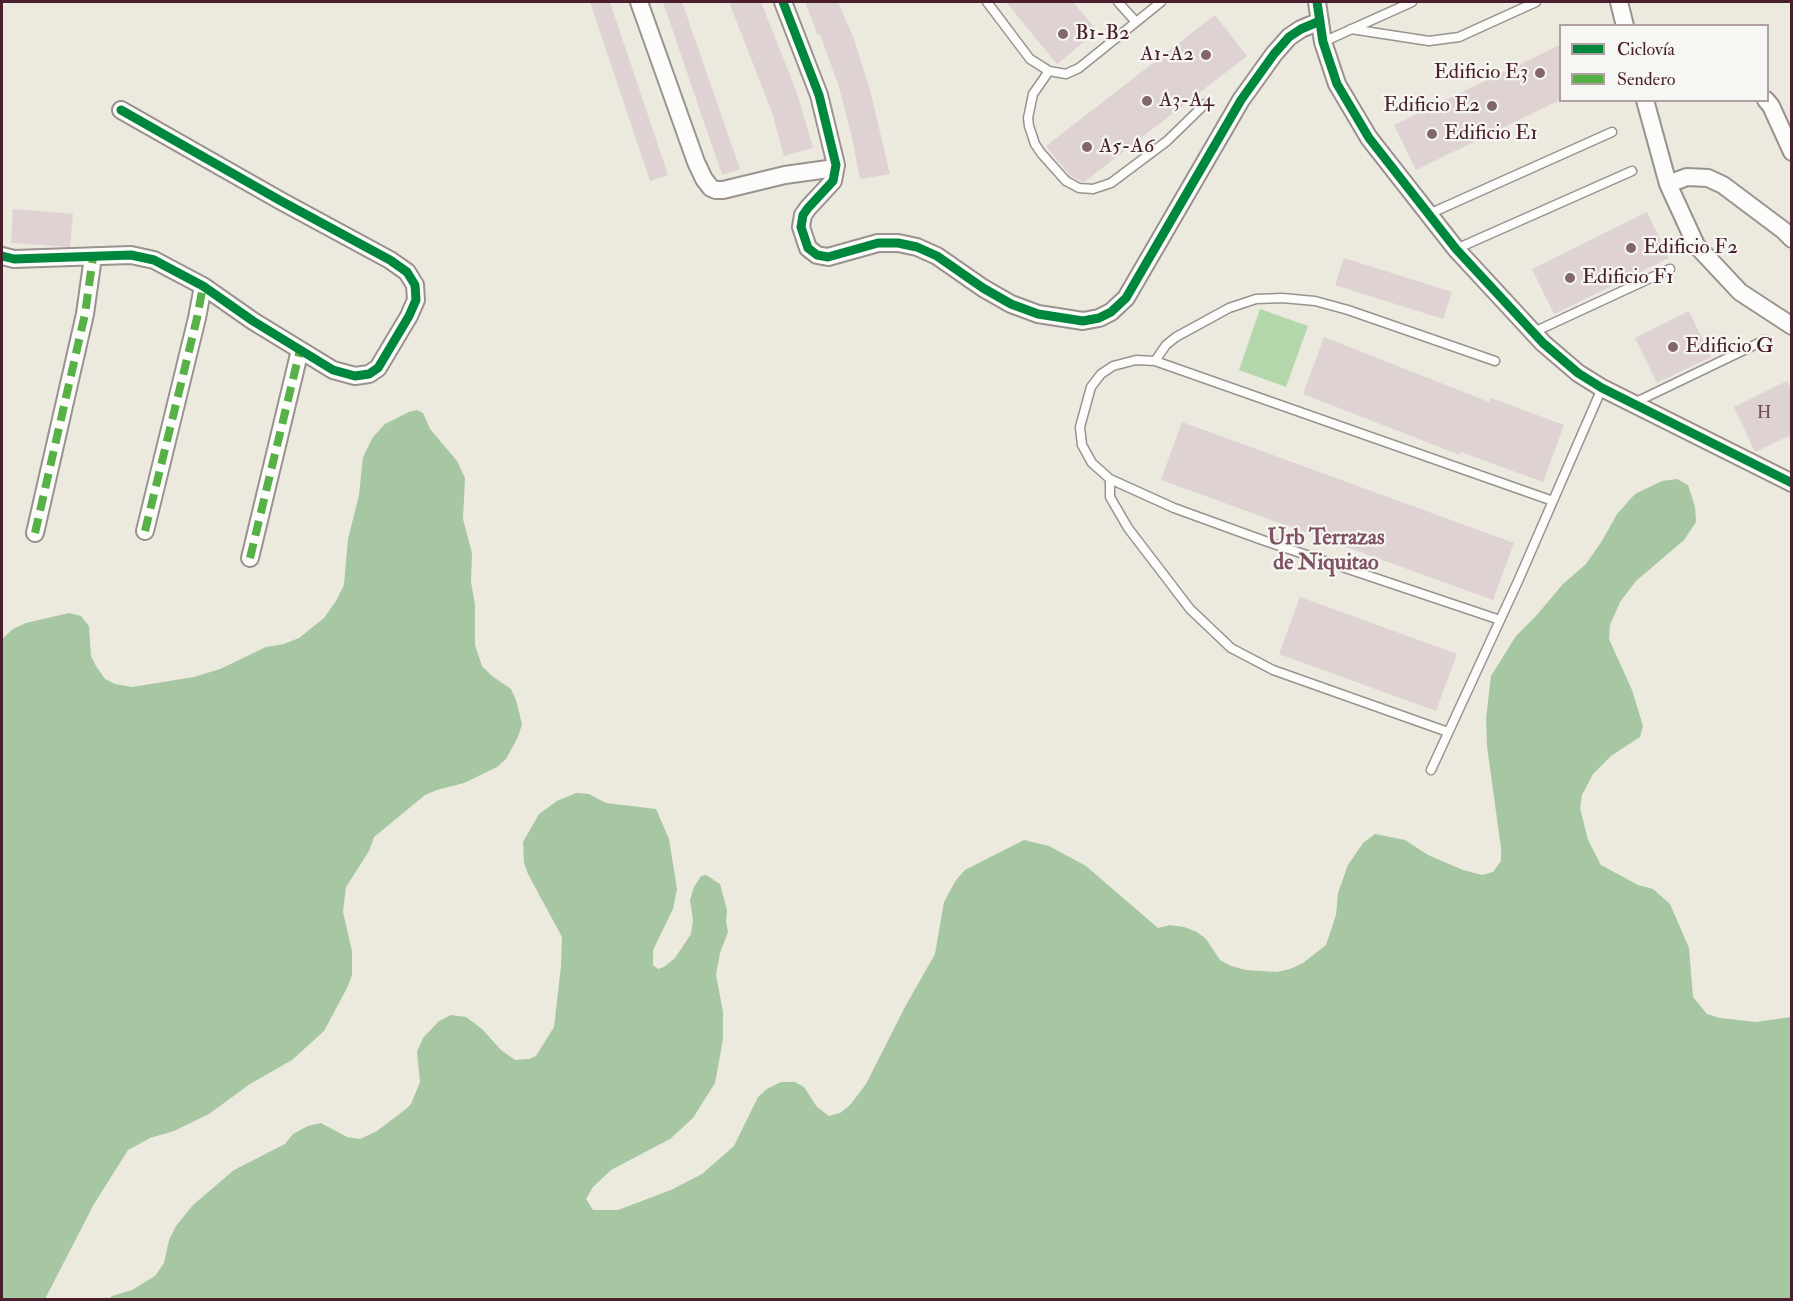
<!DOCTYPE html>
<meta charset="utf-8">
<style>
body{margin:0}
#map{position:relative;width:1793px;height:1301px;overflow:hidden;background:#ece9df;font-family:"IM FELL Double Pica",serif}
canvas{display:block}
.frame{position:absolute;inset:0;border:3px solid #4a1f2b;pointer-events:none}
.legend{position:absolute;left:1559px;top:24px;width:210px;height:78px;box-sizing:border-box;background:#f6f6f2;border:2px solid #b1a0a2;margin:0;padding:8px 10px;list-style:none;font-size:18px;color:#4a1f2b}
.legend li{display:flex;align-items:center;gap:12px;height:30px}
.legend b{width:30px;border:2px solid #b1a0a2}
</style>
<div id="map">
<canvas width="1793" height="1301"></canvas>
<div class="frame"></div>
<ul class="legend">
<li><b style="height:8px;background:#00873e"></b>Ciclovía</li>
<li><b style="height:8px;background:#57b146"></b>Sendero</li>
</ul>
</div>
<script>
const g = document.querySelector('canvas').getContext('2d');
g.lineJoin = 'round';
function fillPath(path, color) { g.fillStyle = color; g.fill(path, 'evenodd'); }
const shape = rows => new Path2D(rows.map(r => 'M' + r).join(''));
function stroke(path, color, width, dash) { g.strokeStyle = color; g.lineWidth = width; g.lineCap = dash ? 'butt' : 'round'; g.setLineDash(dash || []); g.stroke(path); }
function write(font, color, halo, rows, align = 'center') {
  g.font = font + ' "IM FELL Double Pica",serif'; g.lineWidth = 4.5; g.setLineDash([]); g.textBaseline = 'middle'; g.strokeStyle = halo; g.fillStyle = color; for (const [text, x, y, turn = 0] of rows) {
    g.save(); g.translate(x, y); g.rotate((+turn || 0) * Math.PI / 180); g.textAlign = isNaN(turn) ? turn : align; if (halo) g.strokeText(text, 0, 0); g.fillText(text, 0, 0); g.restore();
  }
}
const green = shape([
 [1260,309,1308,326,1286,387,1239,370]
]);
const forest = shape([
 [417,410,423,413,430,429,457,461,465,478,463,519,472,553,471,582,475,605,475,645,482,666,492,676,511,689,516,700,522,724,518,737,506,759,497,767,464,783,437,790,425,795,374,837,369,851,346,887,343,912,352,951,352,975,347,988,324,1031,292,1060,250,1084,209,1114,174,1131,150,1138,128,1150,94,1204,45,1299,2,1299,2,639,13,629,26,623,69,613,81,616,89,626,91,656,96,666,105,679,115,684,132,687,194,677,220,669,266,647,284,644,299,638,324,618,336,601,344,585,348,539,359,495,363,457,373,437,385,424,409,412],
 [1677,479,1688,485,1695,507,1696,522,1684,540,1636,581,1620,602,1610,625,1609,639,1632,690,1643,726,1640,737,1611,756,1593,774,1582,795,1580,808,1588,840,1601,865,1638,885,1653,889,1670,904,1689,948,1693,997,1707,1014,1720,1018,1756,1022,1791,1017,1791,1299,109,1299,112,1296,132,1290,155,1276,164,1263,169,1240,176,1226,193,1205,234,1170,285,1144,293,1134,308,1126,321,1123,347,1137,360,1139,377,1131,406,1109,411,1104,420,1082,417,1052,423,1038,439,1021,451,1015,466,1017,482,1029,501,1050,515,1060,529,1059,536,1056,554,1027,561,966,562,937,528,874,524,863,523,842,539,814,557,801,576,793,589,794,606,803,656,809,669,839,677,889,673,909,653,950,653,965,658,969,664,967,675,958,691,934,693,920,690,900,694,887,701,876,706,875,720,884,727,910,726,921,728,932,720,953,716,975,723,1012,723,1039,715,1083,693,1118,670,1139,611,1170,593,1187,586,1199,593,1210,618,1210,671,1190,702,1174,734,1146,758,1097,767,1089,781,1082,795,1082,804,1087,817,1107,829,1116,840,1113,850,1105,866,1084,906,1005,935,954,944,902,956,880,965,870,1024,840,1049,846,1086,866,1158,928,1170,925,1184,927,1197,932,1206,939,1220,960,1231,966,1246,970,1277,972,1290,969,1303,963,1326,945,1336,915,1338,893,1348,865,1363,843,1375,834,1405,840,1428,855,1463,870,1482,875,1493,872,1501,861,1501,848,1487,746,1486,719,1491,676,1516,636,1536,616,1563,584,1586,564,1602,541,1617,514,1635,494,1662,481]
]);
const building = shape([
 [590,2,610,2,668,175,650,181],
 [663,2,682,2,740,169,722,175],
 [729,2,761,2,797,93,813,148,784,156,774,120,775,120],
 [805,2,838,2,854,39,870,90,890,174,860,179,851,133,838,84,820,34,818,35],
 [1006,2,1073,2,1097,31,1057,64],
 [1215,15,1247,56,1084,182,1070,176,1046,146],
 [1560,45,1560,100,1416,170,1394,125],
 [13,209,73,214,70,247,11,243],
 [1647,212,1669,258,1554,314,1532,269],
 [1344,258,1452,292,1443,319,1335,285],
 [1689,311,1711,357,1657,383,1635,338],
 [1324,337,1489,402,1491,398,1564,425,1543,482,1461,452,1460,455,1303,394],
 [1787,381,1791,390,1791,435,1755,452,1734,407],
 [1182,422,1514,543,1493,600,1161,480],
 [1300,597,1457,654,1436,711,1279,654]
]);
const lane = shape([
 [987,2,1030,59,1049,71,1066,74,1079,68,1161,2],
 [1118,2,1136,22],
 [1351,29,1429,41,1459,37,1536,2],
 [1323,42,1412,2],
 [1049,71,1033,94,1028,118,1029,126,1035,144,1041,153,1066,181,1079,188,1093,189,1111,183,1167,141,1205,104],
 [1429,214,1612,132],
 [1456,249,1632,171],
 [1534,332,1670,269],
 [1155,361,1166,345,1176,337,1229,308,1256,299,1282,298,1315,301,1348,310,1495,361],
 [1634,403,1765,340],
 [1110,479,1110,497,1128,528,1190,609,1231,648,1273,670,1448,732],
 [1500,620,1265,541,1174,508,1110,479,1092,463,1082,445,1080,427,1091,387,1101,374,1113,366,1136,360,1155,361,1553,501],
 [1431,770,1519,579,1602,388]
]);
const street = shape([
 [639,2,696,162,704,179,711,188,716,190,723,190,785,175,835,168],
 [783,2,819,95,836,165,833,181,808,208,803,215,801,227,808,248,817,255,828,257,878,243,898,243,917,247,937,256,983,288,1011,304,1038,314,1083,321,1099,318,1111,312,1126,298,1241,100,1274,54,1289,37,1301,29,1320,21],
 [1317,2,1323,42,1337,84,1369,138,1456,249,1543,343,1578,373,1602,388,1792,483],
 [1619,2,1625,26],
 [1645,100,1668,184,1696,245,1740,292,1792,326],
 [1766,100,1771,106,1792,152],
 [1668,184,1687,177,1708,178,1723,185,1783,230,1792,239],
 [2,256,14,259,131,255,154,260,203,286,253,321,333,370,355,376,369,374,378,368,409,316,416,300,415,285,407,272,390,260,281,201,121,110],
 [145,531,197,318,203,286],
 [35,533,85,314,93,257],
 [250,558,300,350]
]);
const quiet = shape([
 [145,531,197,318,203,286],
 [35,533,85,314,93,257],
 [250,558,300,350]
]);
const cycleway = shape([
 [783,2,819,95,836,165,833,181,808,208,803,215,801,227,808,248,817,255,828,257,878,243,898,243,917,247,937,256,983,288,1011,304,1038,314,1083,321,1099,318,1111,312,1126,298,1241,100,1274,54,1289,37,1301,29,1320,21],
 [1317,2,1323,42,1337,84,1369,138,1456,249,1543,343,1578,373,1602,388,1792,483],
 [2,256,14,259,131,255,154,260,203,286,253,321,333,370,355,376,369,374,378,368,409,316,416,300,415,285,407,272,390,260,281,201,121,110]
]);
const markers = [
 [1063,34,6,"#83666a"],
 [1206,55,6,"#83666a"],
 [1540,73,6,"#83666a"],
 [1147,101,6,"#83666a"],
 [1492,106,6,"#83666a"],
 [1432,134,6,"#83666a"],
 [1087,147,6,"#83666a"],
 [1631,248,6,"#83666a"],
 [1570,278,6,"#83666a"],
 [1673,347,6,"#83666a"]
];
const numberNames = [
 ["H",1764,414]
];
const poiNames = [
 ["B1-B2",1075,34],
 ["A1-A2",1194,55,"right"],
 ["Edificio E3",1528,73,"right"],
 ["A3-A4",1159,101],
 ["Edificio E2",1480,106,"right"],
 ["Edificio E1",1444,134],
 ["A5-A6",1099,147],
 ["Edificio F2",1643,248],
 ["Edificio F1",1582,278],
 ["Edificio G",1685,347]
];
const neighbourhoodNames = [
 ["Urb Terrazas",1326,539],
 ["de Niquitao",1326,564]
];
fillPath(green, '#b3d6ab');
fillPath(forest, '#a6c7a1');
fillPath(building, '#ded2d3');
stroke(lane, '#9a928e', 11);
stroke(street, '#9a928e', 20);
stroke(lane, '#fcfcfa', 8);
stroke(street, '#fcfcfa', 16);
stroke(quiet, '#57b146', 8, [15, 8]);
stroke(cycleway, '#00873e', 9);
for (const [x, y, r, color] of markers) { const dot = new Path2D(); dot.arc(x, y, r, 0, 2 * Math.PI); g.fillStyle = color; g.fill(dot); stroke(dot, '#f6f6f2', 2); }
write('18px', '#6f4c55', null, numberNames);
write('21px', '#4a1f2b', '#f6f6f2', poiNames, 'left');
write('bold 22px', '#805163', '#f6f6f2', neighbourhoodNames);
</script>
